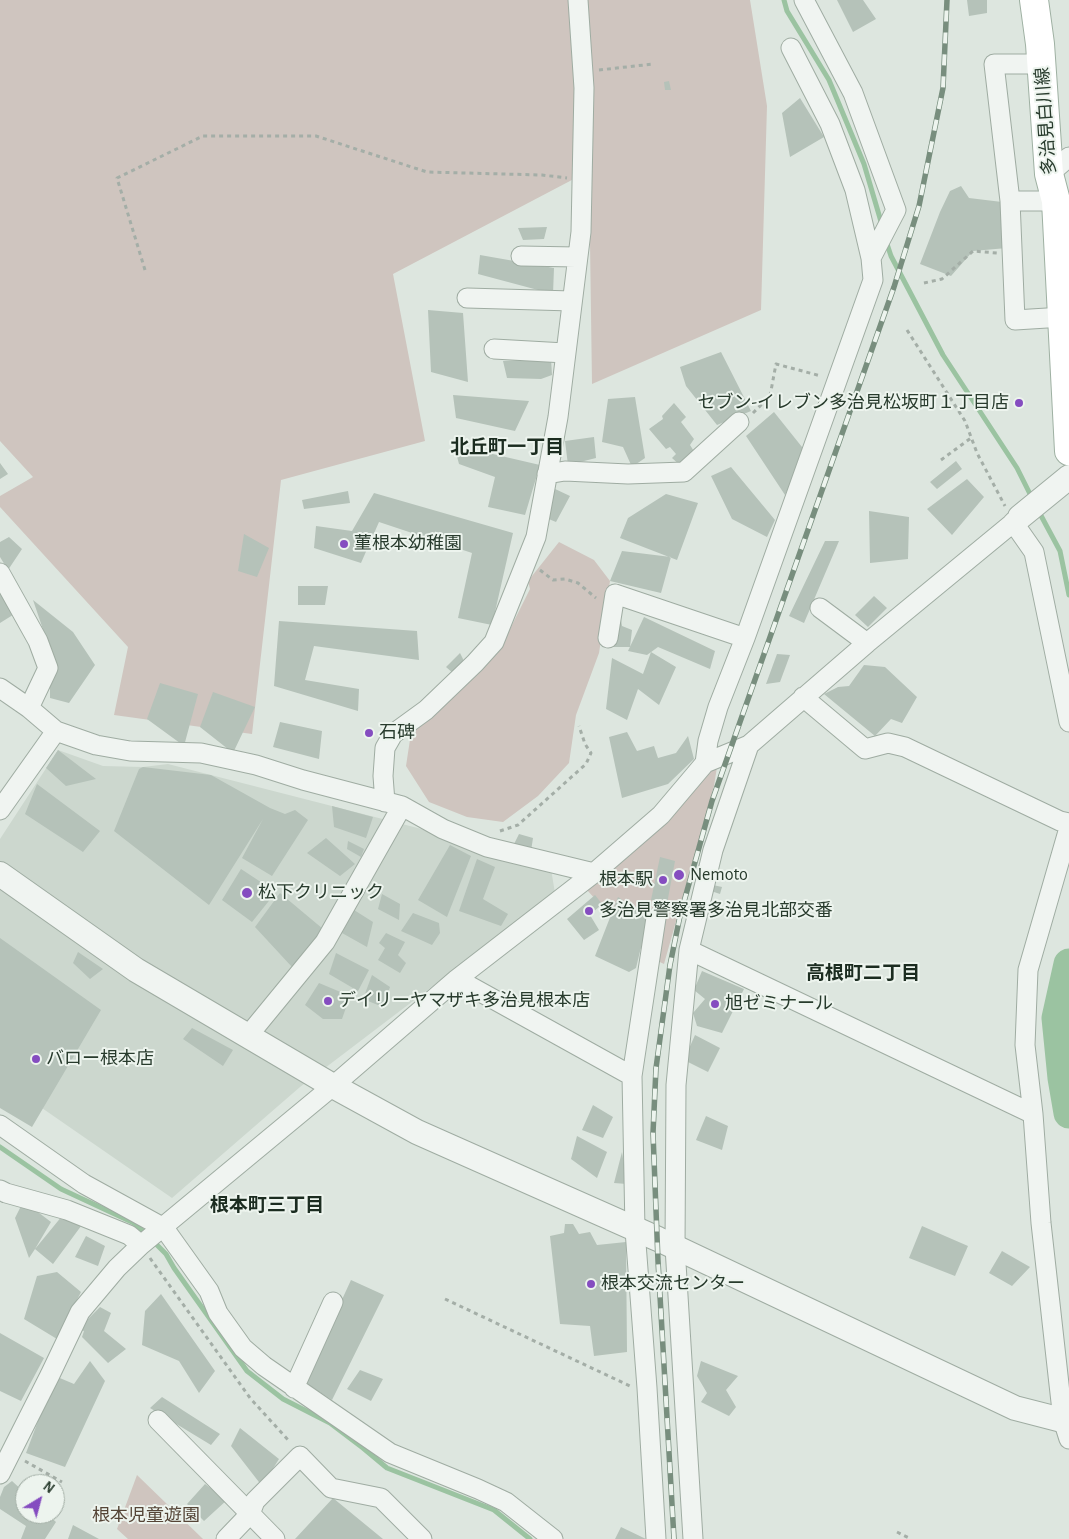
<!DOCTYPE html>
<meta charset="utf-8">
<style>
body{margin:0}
#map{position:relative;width:1069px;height:1539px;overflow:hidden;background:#dde6df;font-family:"Alegreya Sans",sans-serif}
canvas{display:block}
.north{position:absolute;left:15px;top:1474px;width:50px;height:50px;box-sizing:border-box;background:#edf4ee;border:1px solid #9eaaa1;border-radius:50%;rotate:37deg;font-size:14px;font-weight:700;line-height:20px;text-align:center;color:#283b2d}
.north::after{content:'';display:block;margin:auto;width:18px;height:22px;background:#854dc0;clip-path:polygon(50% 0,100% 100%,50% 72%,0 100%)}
</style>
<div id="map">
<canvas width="1069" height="1539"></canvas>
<div class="north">N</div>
</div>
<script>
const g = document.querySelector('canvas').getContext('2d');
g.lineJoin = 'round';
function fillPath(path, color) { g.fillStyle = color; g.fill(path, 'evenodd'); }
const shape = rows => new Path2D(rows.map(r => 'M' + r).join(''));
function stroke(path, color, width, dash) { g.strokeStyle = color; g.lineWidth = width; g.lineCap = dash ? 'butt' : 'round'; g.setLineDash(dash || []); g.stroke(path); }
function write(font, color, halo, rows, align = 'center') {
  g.font = font + ' "Alegreya Sans","Noto Sans JP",sans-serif'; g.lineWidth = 4; g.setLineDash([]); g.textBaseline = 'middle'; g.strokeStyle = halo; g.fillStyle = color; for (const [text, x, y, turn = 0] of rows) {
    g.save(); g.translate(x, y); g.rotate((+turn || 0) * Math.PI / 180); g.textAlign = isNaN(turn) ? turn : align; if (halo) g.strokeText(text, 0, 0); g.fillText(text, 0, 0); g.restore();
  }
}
const built = shape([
 [58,750,103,766,143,767,168,764,445,835,551,869,555,893,300,1087,172,1198,0,1079,0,839]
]);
const green = shape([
 [0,0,750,0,767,106,761,310,592,384,589,171,393,274,425,441,281,480,252,734,114,715,128,647,0,507,0,496,33,477,0,441],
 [559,542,594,560,610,581,599,653,576,715,569,763,538,796,503,822,467,817,429,802,406,766,411,733,482,668,503,643,530,589,528,581],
 [717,767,714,786,664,964,647,956,587,890,699,780],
 [137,1475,203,1539,128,1539,117,1529]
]);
const stream = shape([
 [784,0,787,11,829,80,864,164,882,225],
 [886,241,891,256,943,355,1017,468,1032,498],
 [1038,510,1060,551,1069,595],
 [0,1147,61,1189,134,1223,147,1235],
 [153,1241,166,1254,174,1268,247,1371,283,1399,330,1423,363,1448,387,1468,494,1510,530,1539]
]);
const river = shape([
 [1069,964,1057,1018,1063,1078,1069,1113]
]);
const building = shape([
 [837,0,863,0,876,19,853,32],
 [967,0,987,0,987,13,969,16],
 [669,81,671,90,665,90,664,82],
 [800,98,824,137,790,157,782,113],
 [961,186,969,198,1002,202,1007,248,973,251,951,276,920,264,940,212,950,191],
 [547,227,544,239,523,240,518,228],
 [480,255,554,268,553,294,478,274],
 [428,310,463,313,468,382,431,372],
 [721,352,751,411,717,425,686,386,680,367],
 [551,359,552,375,541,379,507,378,503,361],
 [453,395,529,401,515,431,456,418],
 [635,397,645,458,632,467,623,447,602,442,608,399],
 [674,403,686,417,681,422,694,439,690,445,697,456,682,467,672,458,676,454,670,447,666,449,649,429,663,419,662,416],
 [774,412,806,452,785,495,746,436],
 [594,437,596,458,568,465,565,441],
 [454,445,540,465,525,515,488,507,495,477,459,464],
 [956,461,962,469,937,489,930,482],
 [0,463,8,474,0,479],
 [731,467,775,520,767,537,732,519,711,476],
 [967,479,984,497,952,535,927,509],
 [553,488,570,496,556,522,539,515],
 [348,491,350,503,304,509,302,500],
 [374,493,513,533,492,625,458,618,472,553,379,522,361,563,314,548,316,526,352,531],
 [666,494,698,503,677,560,620,538,628,518],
 [869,511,909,517,908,559,870,563],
 [244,534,269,548,257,577,238,571],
 [9,537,22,549,8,570,0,557,0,542],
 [825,541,839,541,804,623,789,616],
 [622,551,671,557,661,593,610,581],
 [298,586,328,586,325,605,298,605],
 [0,589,16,613,0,623],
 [874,596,887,608,868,627,855,615],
 [33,600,73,632,95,665,69,703,50,698,50,650],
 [644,617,715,651,710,669,658,647,647,655,628,651],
 [616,618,621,620,622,626,632,630,630,647,610,647],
 [279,621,417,631,419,660,314,646,305,680,359,689,358,711,274,686],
 [651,652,676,667,659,705,638,689,627,720,606,709,612,658,643,674],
 [460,653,464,661,454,674,446,667],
 [777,654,790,655,780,682,766,684],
 [864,665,885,667,917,697,902,723,891,719,875,736,824,694,838,687,849,686],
 [160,683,198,694,184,746,147,719],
 [213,692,255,707,233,753,200,727],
 [280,722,322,731,319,759,273,747],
 [627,732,637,751,654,746,658,758,676,753,688,736,694,759,668,784,622,798,609,737],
 [58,750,96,779,66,786,46,768],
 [143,767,211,775,270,808,285,814,295,810,308,820,272,876,242,858,263,819,209,905,114,831,139,769],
 [37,784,100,831,83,852,25,814],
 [332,806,373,817,366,838,334,827],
 [519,834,533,838,531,851,514,844],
 [326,838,355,864,340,876,307,853],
 [348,841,364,849,361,857,347,849],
 [450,845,471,856,447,917,418,900],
 [660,857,675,861,666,909,662,908,662,903,651,900],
 [477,859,495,867,483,899,508,914,501,926,459,911],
 [241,869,276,892,252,922,222,900],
 [713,885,722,887,720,894,711,891],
 [280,893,323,929,292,967,255,927],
 [382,894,400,904,399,920,378,909],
 [595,895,602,904,590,915,599,930,584,940,567,919],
 [618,897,648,918,636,968,629,972,595,956],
 [354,910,373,922,367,947,342,933],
 [413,913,439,923,440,933,432,945,401,931],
 [386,933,405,942,398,955,406,963,400,973,378,960,385,948,379,943],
 [0,938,101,1010,32,1127,0,1108],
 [78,952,103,969,90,979,73,963],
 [336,953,369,970,358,991,329,974],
 [702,971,744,989,722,1033,697,1026,693,1013,705,999,694,990],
 [372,975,390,987,383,1007,363,999],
 [319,983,350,996,342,1019,323,1019,305,1005],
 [192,1028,233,1050,223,1066,183,1039],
 [695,1035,720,1048,708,1072,684,1060],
 [593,1105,613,1117,603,1138,582,1130],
 [706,1116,728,1126,722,1150,696,1140],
 [577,1136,607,1152,597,1178,571,1159],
 [622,1152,627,1184,614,1183],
 [30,1206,51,1222,35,1249,67,1210,87,1218,53,1264,35,1249,29,1258,15,1218,20,1208],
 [565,1224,573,1224,579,1234,590,1232,597,1245,626,1242,627,1352,594,1356,590,1326,560,1324,550,1236,564,1233],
 [922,1226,968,1246,955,1276,909,1258],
 [86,1236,105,1246,98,1266,75,1257],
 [1002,1251,1030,1267,1012,1286,989,1273],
 [57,1272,81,1292,57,1339,24,1319,37,1276],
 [351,1280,384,1295,332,1400,304,1382],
 [161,1294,215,1371,199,1393,179,1361,142,1345,145,1311],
 [100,1307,111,1313,104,1331,126,1349,108,1363,82,1337,84,1331,78,1329],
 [0,1333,44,1358,21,1401,0,1391],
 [90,1361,105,1381,65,1467,26,1453,55,1376,74,1384],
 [701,1361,738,1376,726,1390,736,1407,729,1416,701,1402,707,1393,697,1376],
 [360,1370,383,1379,371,1401,347,1389],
 [162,1397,220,1434,211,1445,150,1408],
 [240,1428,279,1459,262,1486,231,1446],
 [12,1481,25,1493,25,1514,47,1514,56,1522,45,1539,21,1539,26,1526,0,1509,0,1497,4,1487],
 [205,1484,227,1500,204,1521,187,1504],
 [333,1498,383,1539,295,1539],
 [73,1525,99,1539,68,1539],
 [621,1527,646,1539,615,1539]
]);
const path = shape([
 [599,70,653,64],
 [145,270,117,178,203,136,316,136,427,172,542,175,567,178],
 [924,283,942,279,973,251,997,253],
 [907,330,965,421,977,453,1005,506],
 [753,413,770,396,776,364,821,376],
 [941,460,971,438],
 [540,570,553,580,565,579,578,583,596,598],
 [500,831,518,825,586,764,591,753,585,744,579,726],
 [150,1258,250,1398,290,1442],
 [445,1299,630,1386],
 [25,1461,62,1482],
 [897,1532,911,1539]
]);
const minor = shape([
 [791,48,830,124,855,190,871,258],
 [1042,64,994,64,1010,201,1015,320,1063,317],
 [1049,174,1069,157],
 [1010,201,1056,201],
 [521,256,576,257],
 [467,298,572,301],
 [494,349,565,353],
 [547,474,565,471,628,474,684,472,739,422],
 [1013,522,1034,552,1069,722],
 [0,573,38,641,48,668,29,708],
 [820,608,867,643],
 [608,638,615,594,745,638],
 [0,688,29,708,56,731,96,745,130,751,201,753,256,765,303,780,402,806,443,829,487,847,594,873],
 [803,697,865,749,888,743,905,747,1060,821,1069,823],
 [705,763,708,741,718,707,745,638,873,280,871,258,896,210,853,93,804,0],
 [385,802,383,776,385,748,393,734,426,710,475,663,494,642,536,537,558,417,581,232,584,88,578,0],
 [0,810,56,731],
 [1069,828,1028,970,1025,1045,1033,1114,1041,1223,1063,1420,1069,1439],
 [689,950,1033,1114],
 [457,979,632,1076,635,1230,647,1388,656,1539],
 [247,1037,325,942,402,806],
 [632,1076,656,918],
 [0,1125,84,1184,164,1228,209,1291,218,1313,243,1348,264,1366,390,1453,478,1489,506,1502,553,1539],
 [0,1190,6,1193,67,1210,129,1235,141,1245],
 [294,1388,333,1302],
 [158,1420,275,1539],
 [0,1474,50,1375,80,1312,117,1268,141,1245,333,1086,457,979,594,873,661,815,705,763,749,745,867,643,1020,517],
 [226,1539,250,1514,255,1501,300,1456,331,1488,381,1498,422,1539],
 [693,1539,675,1247,676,1085,689,950,713,850,749,745]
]);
const tertiary = shape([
 [1020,517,1069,477],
 [0,874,136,970,333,1086,417,1132,658,1239,1015,1408,1069,1422]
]);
const primary = shape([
 [1034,0,1040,44,1049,174,1056,201,1069,451]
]);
const rail = shape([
 [674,1539,658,1261,653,1133,656,1068,670,965,680,916,712,801,894,287,919,206,943,88,947,0]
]);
const markers = [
 [1019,403,5,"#854dc0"],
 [344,544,5,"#854dc0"],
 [369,733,5,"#854dc0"],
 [679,875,6,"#854dc0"],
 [663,880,5,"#854dc0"],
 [247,893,6,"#854dc0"],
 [589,911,5,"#854dc0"],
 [328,1001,5,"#854dc0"],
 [715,1004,5,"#854dc0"],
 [36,1059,5,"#854dc0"],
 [591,1284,5,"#854dc0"]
];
const streetNames = [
 ["多治見白川線",1046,121,-94]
];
const poiNames = [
 ["セブン-イレブン多治見松坂町１丁目店",1009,403,"right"],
 ["菫根本幼稚園",354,544],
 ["石碑",379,733],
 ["Nemoto",690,875],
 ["根本駅",653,880,"right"],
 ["松下クリニック",258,893],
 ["多治見警察署多治見北部交番",599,911],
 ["デイリーヤマザキ多治見根本店",338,1001],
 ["旭ゼミナール",725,1004],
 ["バロー根本店",46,1059],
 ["根本交流センター",601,1284]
];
const parkNames = [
 ["根本児童遊園",146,1516]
];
const neighbourhoodNames = [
 ["北丘町一丁目",507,447],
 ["高根町二丁目",863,973],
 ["根本町三丁目",267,1205]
];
fillPath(built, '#ccd7ce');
fillPath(green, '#cfc5bf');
stroke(stream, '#9bc3a1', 5);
stroke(river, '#9bc3a1', 31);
fillPath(building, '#b5c2b9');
stroke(minor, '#9faca2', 21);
stroke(tertiary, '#9faca2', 26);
stroke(primary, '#9eb0a2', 30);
stroke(path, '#a4aea7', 3, [4, 4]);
stroke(minor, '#f0f4f1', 19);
stroke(tertiary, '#f0f4f1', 24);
stroke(primary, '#fff', 28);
stroke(rail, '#788e7e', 5.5);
stroke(rail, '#edf4ee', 4, [11]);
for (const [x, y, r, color] of markers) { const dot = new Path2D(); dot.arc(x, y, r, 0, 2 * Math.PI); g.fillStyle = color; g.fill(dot); stroke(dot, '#edf4ee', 2); }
write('18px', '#283b2d', '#edf4ee', streetNames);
write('18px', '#283b2d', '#edf4ee', poiNames, 'left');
write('18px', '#554537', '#edf4ee', parkNames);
write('bold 19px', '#1b2c20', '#edf4ee', neighbourhoodNames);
</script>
